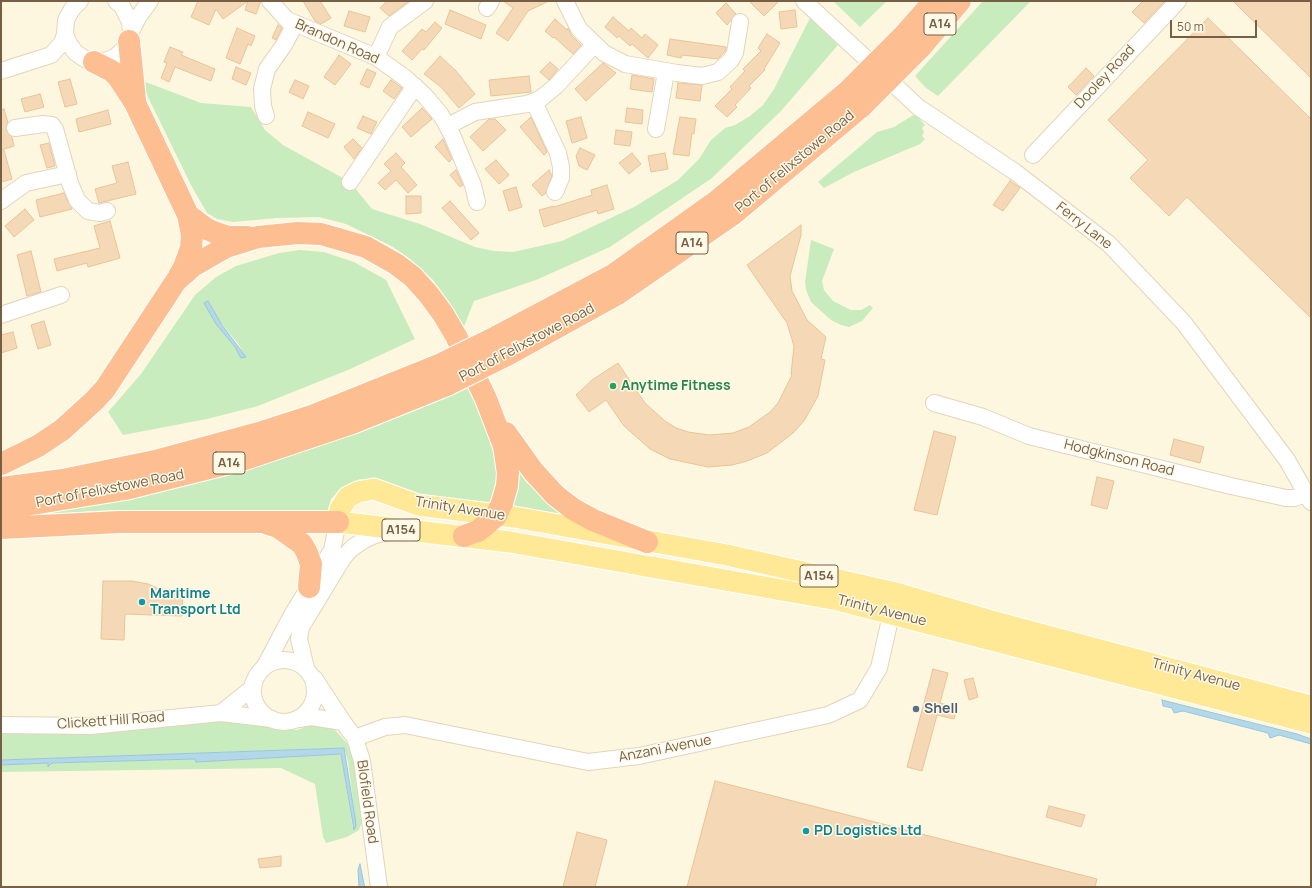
<!DOCTYPE html>
<style>
body{margin:0}
#map{position:relative;width:1312px;height:888px;overflow:hidden;background:#fef7e0;font-family:Manrope,sans-serif}
canvas{display:block}
.frame{position:absolute;inset:0;border:2px solid #765f45;pointer-events:none}
.scale{position:absolute;left:1170px;top:20px;width:87px;height:18px;box-sizing:border-box;border:2px solid #765f45;border-top:0;padding-left:5px;font-size:12px;line-height:14px;white-space:nowrap;color:#765f45;-webkit-text-stroke:3px #fffae8;paint-order:stroke}
</style>
<div id="map">
<canvas width="1312" height="888"></canvas>
<div class="frame"></div>
<div class="scale">50 m</div>
</div>
<script>
const g = document.querySelector('canvas').getContext('2d');
g.lineJoin = 'round';
function fillPath(path, color) { g.fillStyle = color; g.fill(path, 'evenodd'); }
const shape = rows => new Path2D(rows.map(r => 'M' + r).join(''));
function stroke(path, color, width, dash) { g.strokeStyle = color; g.lineWidth = width; g.lineCap = dash ? 'butt' : 'round'; g.setLineDash(dash || []); g.stroke(path); }
function write(font, color, halo, rows, align = 'center') {
  g.font = font + ' Manrope,sans-serif'; g.lineWidth = 3; g.setLineDash([]); g.textBaseline = 'middle'; g.strokeStyle = halo; g.fillStyle = color; for (const [text, x, y, turn = 0] of rows) {
    g.save(); g.translate(x, y); g.rotate((+turn || 0) * Math.PI / 180); g.textAlign = isNaN(turn) ? turn : align; if (halo) g.strokeText(text, 0, 0); g.fillText(text, 0, 0); g.restore();
  }
}
const green = shape([
 [833,1,887,1,860,27],
 [983,1,1031,1,938,96,926,88,915,76],
 [810,18,838,45,781,111,712,178,610,247,536,280,474,301,463,329,451,305,433,280,410,259,393,247,346,224,319,217,277,218,233,222,217,219,207,213,191,185,145,91,143,81,201,103,251,107,265,130,283,145,350,182,372,209,420,224,475,247,494,251,513,252,562,241,634,207,678,180,699,159,711,140,717,135,725,128,735,125,750,116,763,105,774,89],
 [915,114,925,125,922,128,924,132,922,136,925,139,920,144,854,172,824,188,818,182,877,132,894,127],
 [811,240,834,249,822,281,824,290,833,301,851,310,861,310,870,305,873,308,862,321,849,327,841,325,831,320,811,302,806,290,805,282],
 [300,250,324,252,354,262,386,280,415,339,348,370,258,406,207,419,123,435,108,412,141,374,195,295,216,277,236,266,279,253],
 [205,303,239,345,245,357,241,358,235,347,216,324],
 [469,384,496,455,498,475,490,511,422,500,376,482,360,479,342,487,331,499,327,515,112,510,1,517],
 [515,466,527,483,566,516,509,506],
 [233,720,282,730,297,730,313,724,332,728,336,731,351,748,355,762,363,820,359,830,347,837,326,843,323,837,315,784,281,768,1,772,1,765,48,763,49,767,52,763,195,759,196,762,341,754,353,829,355,817,348,761,344,748,1,760,1,733]
]);
const water = shape([
 [208,301,222,325,246,357,241,358,235,347,216,324,204,303,208,301],
 [1162,700,1297,734,1311,739,1311,744,1279,735,1270,738,1268,733,1183,711,1174,713,1172,708,1163,706,1162,700],
 [344,748,355,817,356,826,354,830,341,754,196,762,195,759,52,763,48,767,48,763,1,765,1,760,344,748],
 [360,864,364,884,365,887,359,887,358,870,360,864]
]);
const building = shape([
 [198,1,248,1,223,19,216,9,209,25,191,17,198,1],
 [248,1,261,1,256,14,245,10,248,1],
 [303,1,320,1,331,18,321,24,315,21,303,1],
 [387,1,409,1,389,16,380,8,387,1],
 [503,1,549,1,528,11,508,41,496,33,513,8,503,1],
 [749,1,779,1,764,16,749,1],
 [1143,1,1165,1,1144,23,1132,12,1143,1],
 [1233,1,1311,1,1311,78,1233,1],
 [726,3,736,14,727,25,716,13,726,3],
 [450,10,486,25,481,39,445,24,450,10],
 [795,10,797,27,781,29,779,12,795,10],
 [349,11,370,17,365,32,344,26,349,11],
 [613,17,629,31,631,28,642,38,645,34,658,45,648,58,632,44,630,46,619,36,617,38,605,27,613,17],
 [1208,18,1311,119,1311,318,1187,197,1169,216,1130,178,1148,160,1108,120,1208,18],
 [555,19,567,30,568,28,572,36,581,45,573,54,554,37,553,38,545,31,555,19],
 [435,22,442,28,424,50,422,49,412,60,402,51,422,29,426,32,435,22],
 [278,25,282,28,276,40,272,38,278,25],
 [237,28,255,36,251,46,248,44,240,64,226,58,237,28],
 [767,34,780,43,764,69,765,70,749,86,751,88,735,105,737,107,727,117,715,106,732,89,730,87,745,71,743,69,761,51,758,48,767,34],
 [670,39,726,47,726,50,718,59,682,55,681,58,667,55,670,39],
 [170,47,183,52,181,55,215,69,211,81,175,67,169,82,161,78,167,63,164,62,170,47],
 [339,55,351,64,335,85,324,77,339,55],
 [440,56,456,71,475,94,459,108,441,87,424,74,440,56],
 [550,62,558,69,549,80,540,72,550,62],
 [603,63,616,73,586,101,575,89,603,63],
 [236,67,251,73,246,85,232,79,236,67],
 [1086,68,1094,76,1076,95,1068,87,1086,68],
 [367,69,376,73,369,88,360,84,367,69],
 [632,75,654,79,652,92,630,89,632,75],
 [529,76,531,92,491,96,489,80,529,76],
 [70,79,77,104,65,107,58,82,70,79],
 [295,80,309,86,303,99,289,92,295,80],
 [391,80,402,88,394,99,383,91,391,80],
 [678,83,702,85,700,101,676,98,678,83],
 [40,94,44,107,25,112,21,99,40,94],
 [422,108,432,119,411,137,402,127,422,108],
 [627,108,643,110,642,124,625,122,627,108],
 [4,109,8,123,6,130,12,137,14,146,1,150,1,110,4,109],
 [108,110,111,124,79,132,76,119,108,110],
 [308,112,335,124,328,138,302,126,308,112],
 [363,116,377,122,371,134,357,128,363,116],
 [531,117,547,152,544,155,520,127,531,117],
 [581,117,587,138,572,143,566,121,581,117],
 [680,117,696,119,694,134,692,133,689,156,673,154,680,117],
 [489,119,495,119,506,130,483,151,470,137,489,119],
 [616,130,632,132,630,146,614,144,616,130],
 [353,139,362,148,354,159,344,147,353,139],
 [443,139,452,159,449,162,435,147,443,139],
 [49,143,55,166,47,168,40,145,49,143],
 [580,148,595,155,587,170,579,166,576,156,580,148],
 [1,150,4,150,12,179,1,182,1,150],
 [396,153,405,163,401,167,417,185,408,193,396,180,385,190,378,183,391,171,384,164,396,153],
 [632,153,641,164,629,174,619,163,632,153],
 [665,153,668,169,651,172,648,156,665,153],
 [496,160,509,175,499,184,485,169,496,160],
 [128,162,136,194,99,203,95,189,117,183,112,166,128,162],
 [456,170,463,185,460,187,450,175,456,170],
 [549,170,552,176,546,193,542,196,532,185,549,170],
 [1010,181,1020,188,1003,211,993,205,1010,181],
 [607,185,614,209,598,214,597,210,544,227,539,210,554,206,554,207,592,195,591,190,607,185],
 [516,187,522,207,509,211,503,191,516,187],
 [64,193,72,209,40,217,36,200,64,193],
 [406,196,421,196,421,213,406,214,406,196],
 [450,201,479,233,471,240,442,208,450,201],
 [25,209,34,220,14,237,5,226,25,209],
 [110,221,120,258,88,267,87,263,57,271,54,259,100,248,94,226,110,221],
 [801,225,801,235,790,276,792,291,807,320,826,337,821,359,825,360,818,396,804,421,793,433,767,453,747,461,732,465,708,467,670,459,650,449,624,426,606,400,589,412,576,395,592,380,618,363,645,403,665,421,676,428,688,432,709,435,733,433,749,427,770,412,778,403,792,375,791,374,794,346,787,323,747,265,801,225],
 [31,251,41,292,27,296,17,255,31,251],
 [44,321,51,345,38,349,31,325,44,321],
 [13,332,17,348,1,353,1,335,13,332],
 [934,431,956,437,937,515,914,510,934,431],
 [1174,439,1204,447,1200,463,1170,455,1174,439],
 [1097,477,1114,481,1107,509,1091,505,1097,477],
 [103,581,132,581,148,584,159,589,183,590,182,616,125,614,124,640,101,639,103,581],
 [933,669,948,673,940,703,957,708,954,719,937,715,922,771,907,767,933,669],
 [973,678,978,697,969,700,964,680,973,678],
 [715,781,1097,879,1095,887,687,887,715,781],
 [1049,806,1085,815,1081,827,1046,817,1049,806],
 [577,832,607,840,595,887,563,887,577,832],
 [281,856,281,866,260,868,258,859,281,856]
]);
const minor = shape([
 [80,1,72,9,66,20,65,34,69,44,76,53,85,59,94,62,105,61,115,57,123,50,129,41,131,31,130,22,122,6,116,1],
 [270,1,287,20,376,57,404,77,425,96,441,115,452,135,473,185,477,202],
 [565,1,579,29,604,53,625,64,677,73,702,76,718,72,731,60,735,53,740,22],
 [804,1,918,107,1015,172,1109,244,1184,323,1287,460,1311,502],
 [487,8,491,1],
 [131,31,139,16,150,1],
 [376,57,390,27,425,1],
 [1,71,51,55,62,43,65,34],
 [534,102,558,153,561,167,561,178,555,192],
 [266,116,263,106,262,89,267,69,284,45,295,24],
 [448,126,475,112,527,104,540,99,556,86,594,45],
 [15,128,43,124,52,125,55,129,70,183,77,200,88,211,100,213,107,211],
 [656,129,666,72],
 [1033,155,1178,1],
 [350,182,415,86],
 [1,201,26,183,68,174],
 [1,315,61,295],
 [934,403,983,417,1029,436,1231,486,1286,498,1294,498,1307,494],
 '253 691a31 31 0 1 1 62 0a31 31 0 1 1-62 0Z',
 [265,666,292,615,332,550,338,522],
 [306,668,299,639,301,627,343,558,352,548,364,540,375,535,393,531],
 [255,679,251,689,221,713,272,719],
 [299,719,311,717,343,722,314,678],
 [343,722,355,738,362,761,379,887],
 [1,725,91,726,221,713],
 [355,738,385,727,405,725,588,762,639,756,828,715,860,700,879,668,896,593]
]);
const major = shape([
 [1311,706,1002,624,896,593,727,555,514,517,418,505,374,489,358,492,348,497,340,509,338,522,510,542,838,600,1311,723]
]);
const highway = shape([
 [904,35,934,1],
 [129,41,135,100],
 [920,48,960,1],
 [94,62,112,71,118,77,135,103,188,215,192,235,191,248,184,267,179,276],
 [188,215,207,229,216,233,228,237,247,237],
 [496,337,613,275,717,201,847,92],
 [505,356,619,293,732,215,862,106],
 [506,433,533,471,555,495,573,509,593,520,647,542],
 [1,464,38,446,62,430,95,400,105,389,176,281,193,266,226,247,258,237,298,233,321,234,366,247,396,264,413,277,429,295,443,314,456,336,486,399,504,446,508,473,507,486,502,503,496,516,478,531,464,536],
 [1,488,63,480,155,461,262,432,312,416,439,365],
 [1,509,125,489,245,459,352,423,449,384],
 [268,524,278,527,302,544,307,553,311,564,309,587],
 [1,528,120,522,338,522]
]);
const highwayBridge = shape([
 [847,92,904,35],
 [862,106,920,48],
 [439,365,496,337],
 [449,384,505,356]
]);
const markers = [
 [613,386,4,"#2e9e5b"],
 [142,602,4,"#0f9aa8"],
 [916,709,4,"#5c6f8a"],
 [806,831,4,"#0f9aa8"]
];
const shields = [
 [940,24,32],
 [692,243,32],
 [229,463,32],
 [401,530,38],
 [819,576,38]
];
const shieldNames = [
 ["A14",940,24],
 ["A14",692,243],
 ["A14",229,463],
 ["A154",401,530],
 ["A154",819,576]
];
const streetNames = [
 ["Brandon Road",337,42,24],
 ["Dooley Road",1105,77,-47],
 ["Port of Felixstowe Road",795,162,-40],
 ["Ferry Lane",1084,226,38],
 ["Port of Felixstowe Road",527,343,-28],
 ["Hodgkinson Road",1119,458,14],
 ["Port of Felixstowe Road",110,489,-11],
 ["Trinity Avenue",460,509,9],
 ["Trinity Avenue",882,611,14],
 ["Trinity Avenue",1196,675,15],
 ["Clickett Hill Road",111,721,-4],
 ["Anzani Avenue",665,749,-11],
 ["Blofield Road",367,802,82]
];
const leisureNames = [
 ["Anytime Fitness",621,386]
];
const cultureNames = [
 ["Maritime",150,594],
 ["Transport Ltd",150,610],
 ["PD Logistics Ltd",814,831]
];
const serviceNames = [
 ["Shell",924,709]
];
fillPath(green, '#c9ecbe');
fillPath(water, '#b3d8e9');
stroke(water, '#99c6db', 1);
fillPath(building, '#f5d9b6');
stroke(building, '#e9c395', 1);
stroke(minor, '#e3d4bb', 18);
stroke(major, '#fff', 23);
stroke(highway, '#fff', 24);
stroke(minor, '#fff', 16);
stroke(major, '#ffe996', 21);
stroke(highway, '#fdbf92', 22);
stroke(highwayBridge, '#fff', 24, []);
stroke(highwayBridge, '#fdbf92', 22);
for (const [x, y, r, color] of markers) { const dot = new Path2D(); dot.arc(x, y, r, 0, 2 * Math.PI); g.fillStyle = color; g.fill(dot); stroke(dot, '#fffae8', 1.5); }
for (const [x, y, w] of shields) { const box = new Path2D(); box.roundRect(x - w / 2, y - 11, w, 22, 3); g.fillStyle = '#fffae8'; g.fill(box); stroke(box, '#765f45', 1); }
write('bold 13px', '#765f45', null, shieldNames);
write('14px', '#765f45', '#fffae8', streetNames);
write('bold 14px', '#27864d', '#fffae8', leisureNames, 'left');
write('bold 14px', '#0d838f', '#fffae8', cultureNames, 'left');
write('bold 14px', '#4e5e75', '#fffae8', serviceNames, 'left');
</script>
